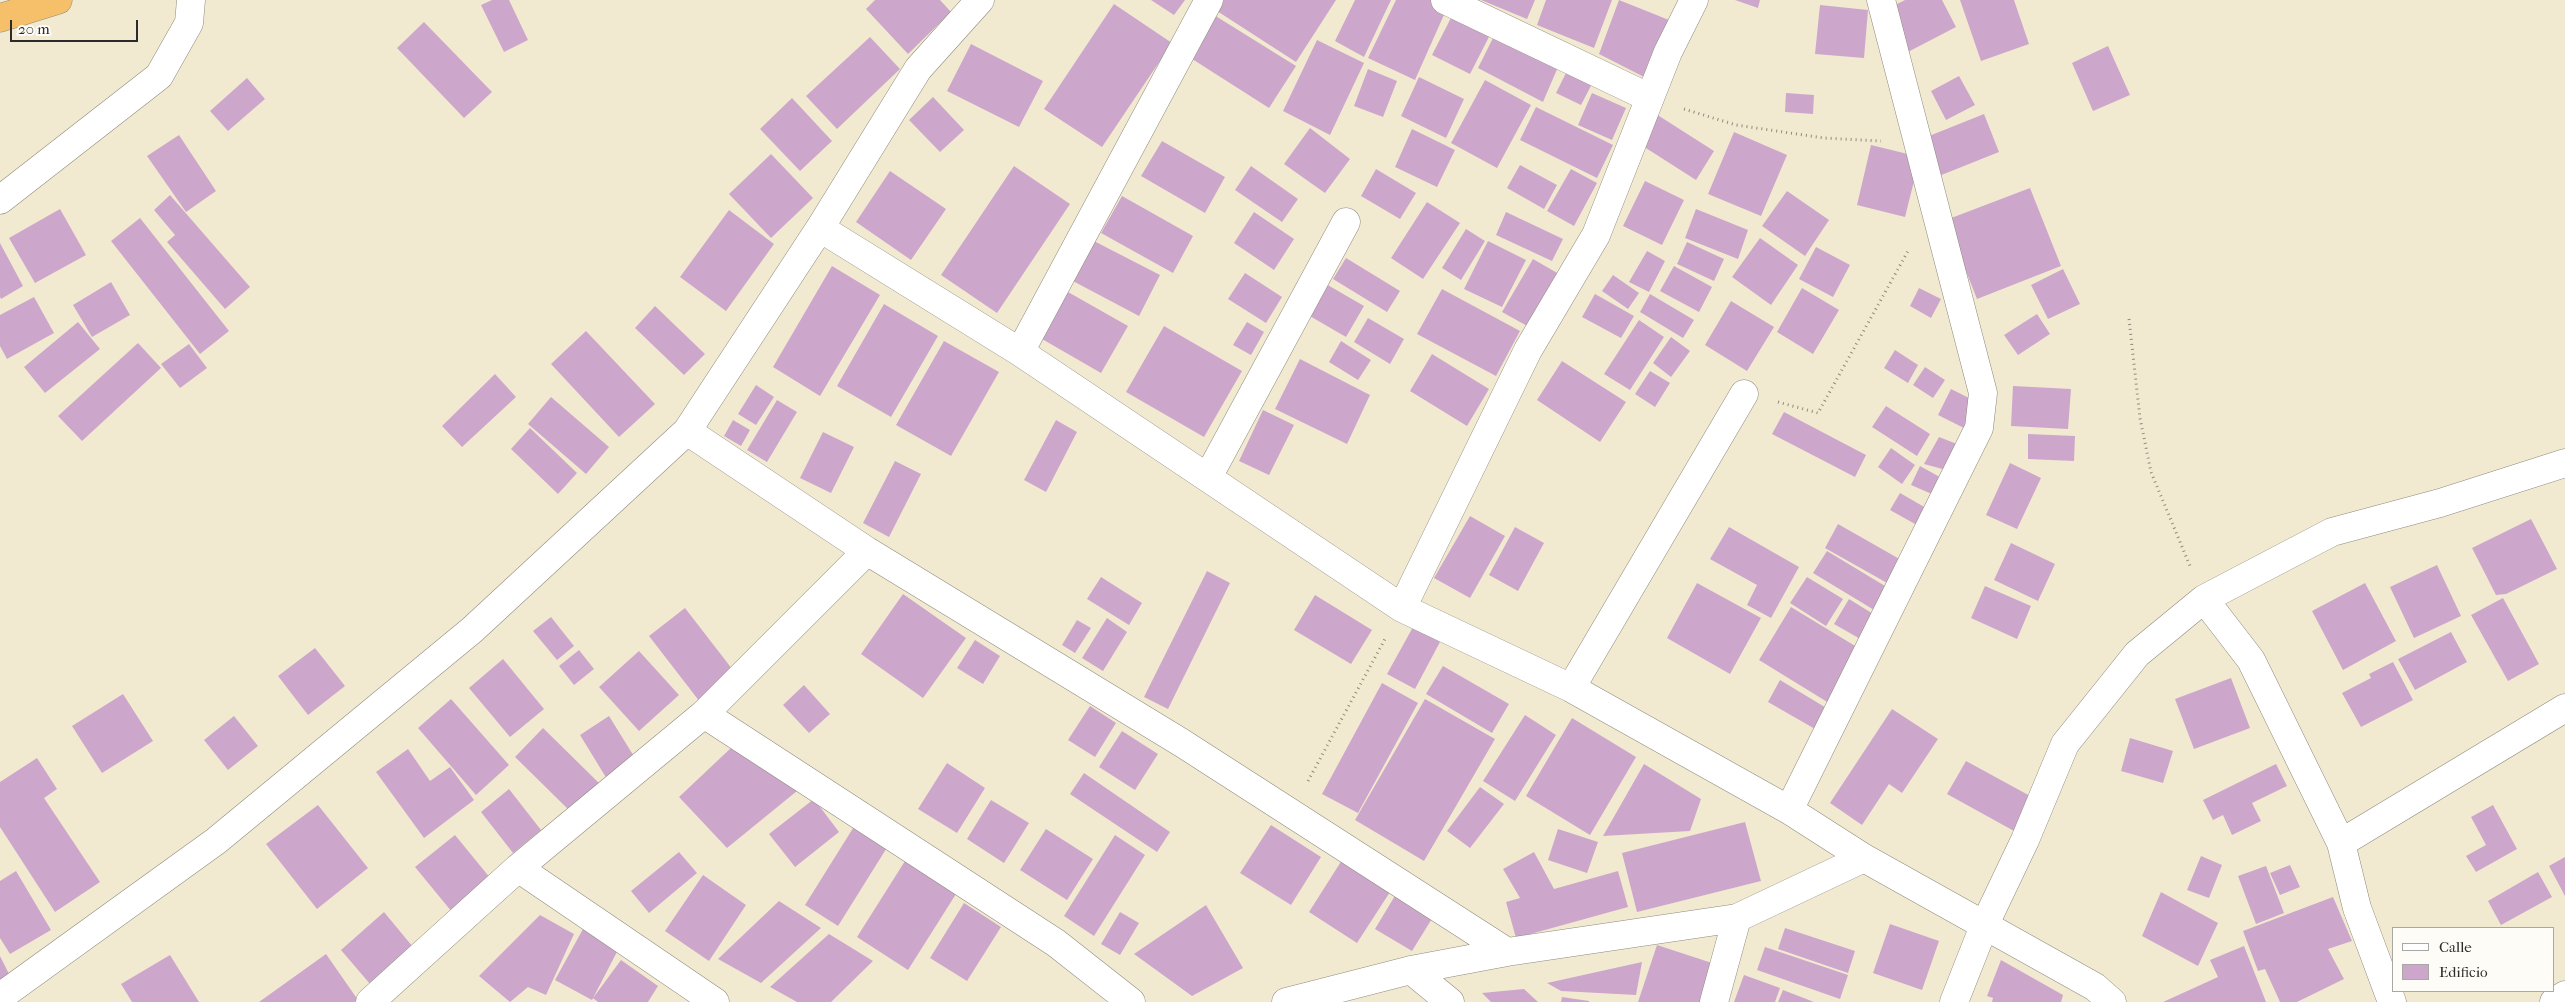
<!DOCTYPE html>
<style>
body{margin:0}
#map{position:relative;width:2565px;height:1002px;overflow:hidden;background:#f1ead1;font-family:"IM FELL French Canon",serif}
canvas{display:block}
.legend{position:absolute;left:2392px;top:927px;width:162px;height:65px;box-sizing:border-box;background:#fdfcf7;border:1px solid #a9a8a5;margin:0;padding:6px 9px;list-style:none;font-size:15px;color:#2b2b2b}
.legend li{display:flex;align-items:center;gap:10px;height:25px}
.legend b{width:25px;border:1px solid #a9a8a5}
.scale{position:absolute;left:10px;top:20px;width:128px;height:22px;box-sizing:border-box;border:2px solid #2b2b2b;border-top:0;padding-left:6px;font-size:15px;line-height:18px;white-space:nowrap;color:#2b2b2b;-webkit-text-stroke:4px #fdfcf7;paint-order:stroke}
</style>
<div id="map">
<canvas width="2565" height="1002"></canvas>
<ul class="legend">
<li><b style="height:6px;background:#fff"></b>Calle</li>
<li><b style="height:14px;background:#cda7cb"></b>Edificio</li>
</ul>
<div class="scale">20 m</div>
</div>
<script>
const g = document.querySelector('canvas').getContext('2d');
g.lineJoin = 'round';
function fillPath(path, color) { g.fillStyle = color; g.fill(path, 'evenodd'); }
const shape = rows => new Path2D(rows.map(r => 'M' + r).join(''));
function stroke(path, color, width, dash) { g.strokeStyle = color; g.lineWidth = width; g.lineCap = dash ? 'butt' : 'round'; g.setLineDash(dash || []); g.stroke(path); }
const building = shape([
 [492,0,509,0,528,40,504,52,481,5],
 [875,0,940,0,951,12,908,54,866,9],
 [1151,0,1185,0,1174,15],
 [1224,0,1336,0,1296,62,1217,11],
 [1355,0,1391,0,1364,57,1335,41],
 [1396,0,1432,0,1447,8,1415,80,1368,58],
 [1481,0,1535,0,1527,19],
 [1546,0,1612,0,1594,48,1537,25],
 [1619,0,1674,22,1648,79,1599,54],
 [1735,0,1760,0,1758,8],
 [1905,0,1942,0,1956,27,1906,53,1885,10],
 [1960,0,2014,0,2029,44,1981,61],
 [1114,4,1172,43,1102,147,1044,109],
 [1820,5,1868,10,1864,58,1815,54],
 [1454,12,1492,31,1470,74,1432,55],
 [1214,15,1296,66,1269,108,1189,57],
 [424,22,492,92,464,118,397,48],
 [1497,30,1561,60,1543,102,1478,68],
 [870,37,900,69,837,129,806,96],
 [1317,40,1364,63,1330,135,1283,111],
 [971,44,1043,81,1019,127,947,91],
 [2108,46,2130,95,2093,111,2072,63],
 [1569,67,1594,80,1581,105,1556,93],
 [1368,69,1397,81,1383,117,1354,106],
 [1959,76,1975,105,1946,120,1931,91],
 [1419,77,1464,99,1446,138,1401,116],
 [247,78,265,99,228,131,210,111],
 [1485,80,1531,105,1497,168,1451,143],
 [1592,93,1626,108,1612,140,1578,125],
 [1786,93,1814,95,1813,114,1785,112],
 [933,97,964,130,940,152,909,120],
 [792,98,832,141,800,171,760,129],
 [1536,107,1613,145,1597,178,1520,140],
 [1656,114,1714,151,1696,180,1638,143],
 [1984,114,1999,152,1939,176,1924,138],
 [1310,128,1350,159,1325,193,1284,164],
 [1412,129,1455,150,1437,187,1395,167],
 [1734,132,1787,155,1761,216,1708,194],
 [179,135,216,191,186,212,147,156],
 [1162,141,1225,177,1205,213,1141,176],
 [1871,145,1920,157,1905,217,1857,205],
 [771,154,813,198,771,238,729,194],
 [1520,165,1557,185,1544,209,1507,188],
 [1014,166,1070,204,997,313,941,275],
 [1251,166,1298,199,1282,222,1235,190],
 [1376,169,1416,193,1400,219,1361,196],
 [1571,169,1597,183,1574,226,1547,211],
 [890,171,946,209,911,260,856,222],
 [1645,181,1684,200,1662,245,1623,226],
 [2030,188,2061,266,1977,299,1946,220],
 [1787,191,1829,220,1805,256,1762,226],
 [170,195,250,287,225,309,167,242,175,235,154,210],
 [1122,196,1193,236,1173,273,1101,233],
 [1427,202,1460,223,1423,279,1391,258],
 [60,209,86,255,35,283,9,238],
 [1696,209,1748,230,1738,259,1685,238],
 [729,210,774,244,726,311,680,277],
 [1254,212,1294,239,1274,270,1234,243],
 [1506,212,1563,239,1552,261,1496,235],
 [140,218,229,331,200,354,111,241],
 [1466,229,1485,241,1461,280,1442,268],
 [1760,238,1798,265,1771,305,1732,277],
 [1092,240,1160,275,1139,316,1071,280],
 [1488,241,1526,260,1502,307,1464,289],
 [1687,242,1724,259,1714,281,1677,264],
 [0,243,23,286,1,299,0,297],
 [1816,247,1850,265,1833,297,1799,279],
 [1647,251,1665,261,1649,292,1629,282],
 [1346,258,1400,291,1387,312,1333,279],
 [1533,259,1559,274,1529,327,1502,312],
 [832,266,880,295,820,396,773,367],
 [1674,266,1712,287,1699,312,1660,291],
 [2063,269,2080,304,2048,319,2031,285],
 [1245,273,1282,297,1266,323,1228,299],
 [1613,275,1639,293,1628,309,1602,291],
 [111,282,130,315,92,337,73,305],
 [1326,284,1364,306,1346,337,1308,315],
 [1802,288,1839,310,1813,354,1777,332],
 [1919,288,1941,299,1931,318,1910,306],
 [1442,289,1520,331,1496,376,1417,334],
 [1068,292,1128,326,1101,373,1042,339],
 [1595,294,1634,316,1621,338,1582,317],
 [1650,294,1694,320,1683,338,1640,312],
 [34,297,54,333,7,359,0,346,0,315],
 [1731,301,1774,327,1747,371,1705,345],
 [884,304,938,336,891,417,837,386],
 [655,306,705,354,684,375,635,328],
 [2037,314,2050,334,2018,355,2004,335],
 [1368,318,1404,339,1390,364,1354,342],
 [1639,320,1664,337,1630,390,1604,374],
 [78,322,100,349,45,393,24,367],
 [1247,322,1264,332,1251,355,1233,345],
 [1164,326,1242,371,1204,437,1126,392],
 [586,331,655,404,619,437,551,364],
 [1671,337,1690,351,1671,377,1653,363],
 [944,341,999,372,951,456,896,425],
 [1341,341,1371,360,1358,380,1329,362],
 [138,343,161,368,82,441,58,416],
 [189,344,207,368,180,388,161,364],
 [1895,350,1918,365,1908,383,1884,368],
 [1432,354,1489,389,1467,426,1410,391],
 [1300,359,1370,395,1347,444,1275,409],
 [1562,361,1626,402,1600,442,1537,400],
 [1925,367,1945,380,1933,398,1913,385],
 [1650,371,1670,383,1655,407,1635,394],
 [495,374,516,397,462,447,442,426],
 [756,385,774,397,756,425,738,414],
 [2013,386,2071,389,2068,429,2011,426],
 [1951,389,1979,403,1966,429,1938,415],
 [551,397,609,447,586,474,528,424],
 [777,400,797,412,767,462,747,450],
 [1886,406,1930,434,1917,456,1872,427],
 [1263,410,1294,425,1269,475,1239,461],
 [1784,412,1866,455,1855,477,1772,434],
 [733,420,750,430,741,446,724,436],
 [1056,420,1077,432,1046,492,1024,480],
 [530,428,577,473,558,494,511,449],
 [823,432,854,447,831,493,800,478],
 [2028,434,2075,436,2074,461,2028,459],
 [1939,437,1962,446,1950,471,1924,464],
 [1891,448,1915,465,1902,484,1878,467],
 [895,461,921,474,889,537,863,523],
 [2010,463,2041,478,2017,529,1986,515],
 [1920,466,1947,481,1941,498,1911,485],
 [1900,493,1933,512,1924,529,1890,510],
 [1470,516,1505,536,1470,598,1434,578],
 [2531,519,2557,569,2506,594,2496,595,2472,548],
 [1838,524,1910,565,1896,588,1825,548],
 [1515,527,1544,543,1518,591,1489,575],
 [1729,527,1799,567,1771,618,1747,605,1757,585,1710,559],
 [2011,543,2055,564,2038,601,1994,580],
 [1827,551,1895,592,1884,616,1813,573],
 [2437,565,2461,616,2414,638,2390,587],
 [1207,571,1230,583,1168,709,1144,697],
 [1101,577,1142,603,1129,625,1087,599],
 [1807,577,1843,599,1826,626,1790,603],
 [1697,583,1761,618,1730,674,1667,638],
 [2365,583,2396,641,2343,670,2312,611],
 [1985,586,2031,606,2017,639,1971,618],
 [903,594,966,638,923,698,861,654],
 [1315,595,1372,630,1351,664,1294,630],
 [2503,598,2539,664,2508,681,2471,615],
 [1849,599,1883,620,1869,644,1834,624],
 [1791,607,1865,652,1837,708,1759,660],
 [685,608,736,674,700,702,649,636],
 [551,617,574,646,557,660,533,631],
 [1107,618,1127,632,1103,671,1082,658],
 [1077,620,1091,628,1075,653,1062,645],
 [1413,627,1440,642,1415,689,1387,674],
 [2451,632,2467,662,2415,690,2398,659],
 [975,640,1000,656,983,684,957,668],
 [315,648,345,686,308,715,278,676],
 [579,650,594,669,574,685,559,666],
 [639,651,679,695,639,731,599,687],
 [503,659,544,709,510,737,469,688],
 [2393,662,2413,700,2361,727,2342,693,2371,678,2369,674],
 [1443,666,1509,704,1492,733,1426,694],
 [2231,678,2250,728,2194,749,2175,699],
 [1780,680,1833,712,1822,733,1768,702],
 [1382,683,1418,703,1358,813,1322,794],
 [804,685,830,714,809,733,783,705],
 [123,694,153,741,102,773,72,726],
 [451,699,509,765,476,795,418,728],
 [1425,699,1495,739,1424,861,1355,820],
 [1090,706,1116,723,1095,757,1068,740],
 [1892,709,1938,739,1902,793,1889,784,1862,825,1830,803],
 [1525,715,1556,735,1515,801,1483,781],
 [234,716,258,746,228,770,204,740],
 [609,716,640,766,610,784,580,735],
 [1572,718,1636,757,1590,835,1526,796],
 [543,728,601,785,573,814,515,757],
 [1122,731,1158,754,1135,790,1099,767],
 [2130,738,2173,751,2163,783,2121,771],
 [732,747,797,791,727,848,679,797],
 [408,749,430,781,450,767,474,800,424,838,376,772],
 [37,758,57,789,44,798,100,882,55,912,0,827,0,782],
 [1966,761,2032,797,2014,831,1947,794],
 [947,763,985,788,957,833,918,809],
 [1644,764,1701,799,1690,831,1603,836],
 [2276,764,2287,786,2252,803,2261,821,2232,835,2223,815,2213,820,2203,800],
 [1084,773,1170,832,1157,852,1070,794],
 [1480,787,1504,804,1470,848,1447,831],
 [509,789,541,830,513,853,481,812],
 [814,799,839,832,795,867,769,834],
 [991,800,1029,823,1004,863,967,839],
 [318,805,368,868,317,909,266,844],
 [2493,805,2517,849,2476,872,2466,856,2486,845,2471,817],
 [1745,822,1761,881,1637,912,1622,853],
 [855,825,888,846,838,926,805,905],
 [1271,825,1321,857,1291,905,1240,873],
 [1046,829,1093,859,1067,900,1020,870],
 [1558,829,1598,842,1587,873,1548,860],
 [455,835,491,879,452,912,415,867],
 [1115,835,1145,855,1094,936,1064,916],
 [679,852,697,873,649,913,631,891],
 [1534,852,1554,889,1618,871,1628,907,1516,938,1506,902,1520,898,1503,869],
 [2201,856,2222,865,2209,898,2187,890],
 [2565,857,2565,896,2549,866],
 [1342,860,1390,892,1357,943,1309,912],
 [905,861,956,894,908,970,857,937],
 [2290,865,2300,887,2280,895,2270,873],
 [2266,866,2284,913,2256,924,2238,876],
 [16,871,51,930,10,954,0,938,0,881],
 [2538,872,2552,897,2501,925,2488,901],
 [703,875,746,905,709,961,665,931],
 [2161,892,2218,923,2198,966,2142,936],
 [1396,894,1433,917,1412,951,1375,929],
 [2333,897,2352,941,2328,949,2344,979,2297,1002,2280,1002,2265,969,2258,971,2243,931],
 [779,901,821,928,761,983,718,959],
 [964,903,1001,927,967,981,930,958],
 [1206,905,1243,968,1192,996,1134,954],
 [384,912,413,947,370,984,341,950],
 [1120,912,1139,923,1120,955,1101,944],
 [540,915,574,934,546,995,528,987,510,1002,479,976],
 [1890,924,1939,941,1922,990,1873,973],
 [1785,928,1855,951,1848,973,1778,949],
 [583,929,619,948,592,1000,555,980],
 [829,934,873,961,831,1002,797,1002,770,987],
 [1657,945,1715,964,1703,1002,1638,1002],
 [2244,946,2266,1002,2163,1002,2218,977,2210,960],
 [1765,947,1848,975,1840,999,1757,970],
 [326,954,358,1000,354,1002,259,1002],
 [170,955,199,1002,132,1002,121,984],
 [0,956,10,976,0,981],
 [621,960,658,986,648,1002,598,1002,593,998],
 [2001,960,2063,995,2061,1002,1992,1002,1993,998,1987,996],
 [1642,962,1636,995,1561,991,1547,983],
 [1744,975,1780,988,1775,1002,1734,1002],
 [1524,989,1538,1002,1491,1002,1482,993],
 [1783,990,1814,1002,1778,1002],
 [1562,997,1589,1001,1589,1002,1561,1002]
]);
const path = shape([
 [1684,109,1736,125,1824,138,1881,141],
 [2129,319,2140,418,2151,472,2190,566],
 [1778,402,1818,413,1908,251],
 [1308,781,1385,639]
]);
const minor = shape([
 [1445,0,1650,98],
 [0,200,159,76,189,23,191,0],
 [820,228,1020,352,1402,608,1571,688,1789,810,1864,858,2095,987,2112,1002],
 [1020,352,1209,0],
 [687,431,867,551,1182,743,1507,952],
 [1208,477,1346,222],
 [2204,599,2251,660,2341,843,2357,908,2392,1002],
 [1402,608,1528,350,1596,235,1668,52,1694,0],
 [1571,688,1744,394],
 [704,714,1056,943,1131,1002],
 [1789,810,1979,428,1983,393,1881,0],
 [2341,843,2565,708],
 [518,868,715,1002],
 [1411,970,1450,1002],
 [0,997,216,841,472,630,687,431,820,228,918,69,980,0],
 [370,1002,518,868,704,714,867,551],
 [1286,1002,1411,970,1507,952,1737,918,1864,858],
 [1714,1002,1737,918],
 [1954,1002,1984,926,2025,840,2065,744,2137,654,2204,599,2332,532,2440,503,2565,463],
 [2554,1002,2565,995]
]);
const trunk = shape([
 [0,18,58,0]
]);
fillPath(building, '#cda7cb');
stroke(minor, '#8e8a7e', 29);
stroke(trunk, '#8e8a7e', 29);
stroke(path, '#8e8a7e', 3, [1, 4]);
stroke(minor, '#fff', 28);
stroke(trunk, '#f6c06b', 28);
</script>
